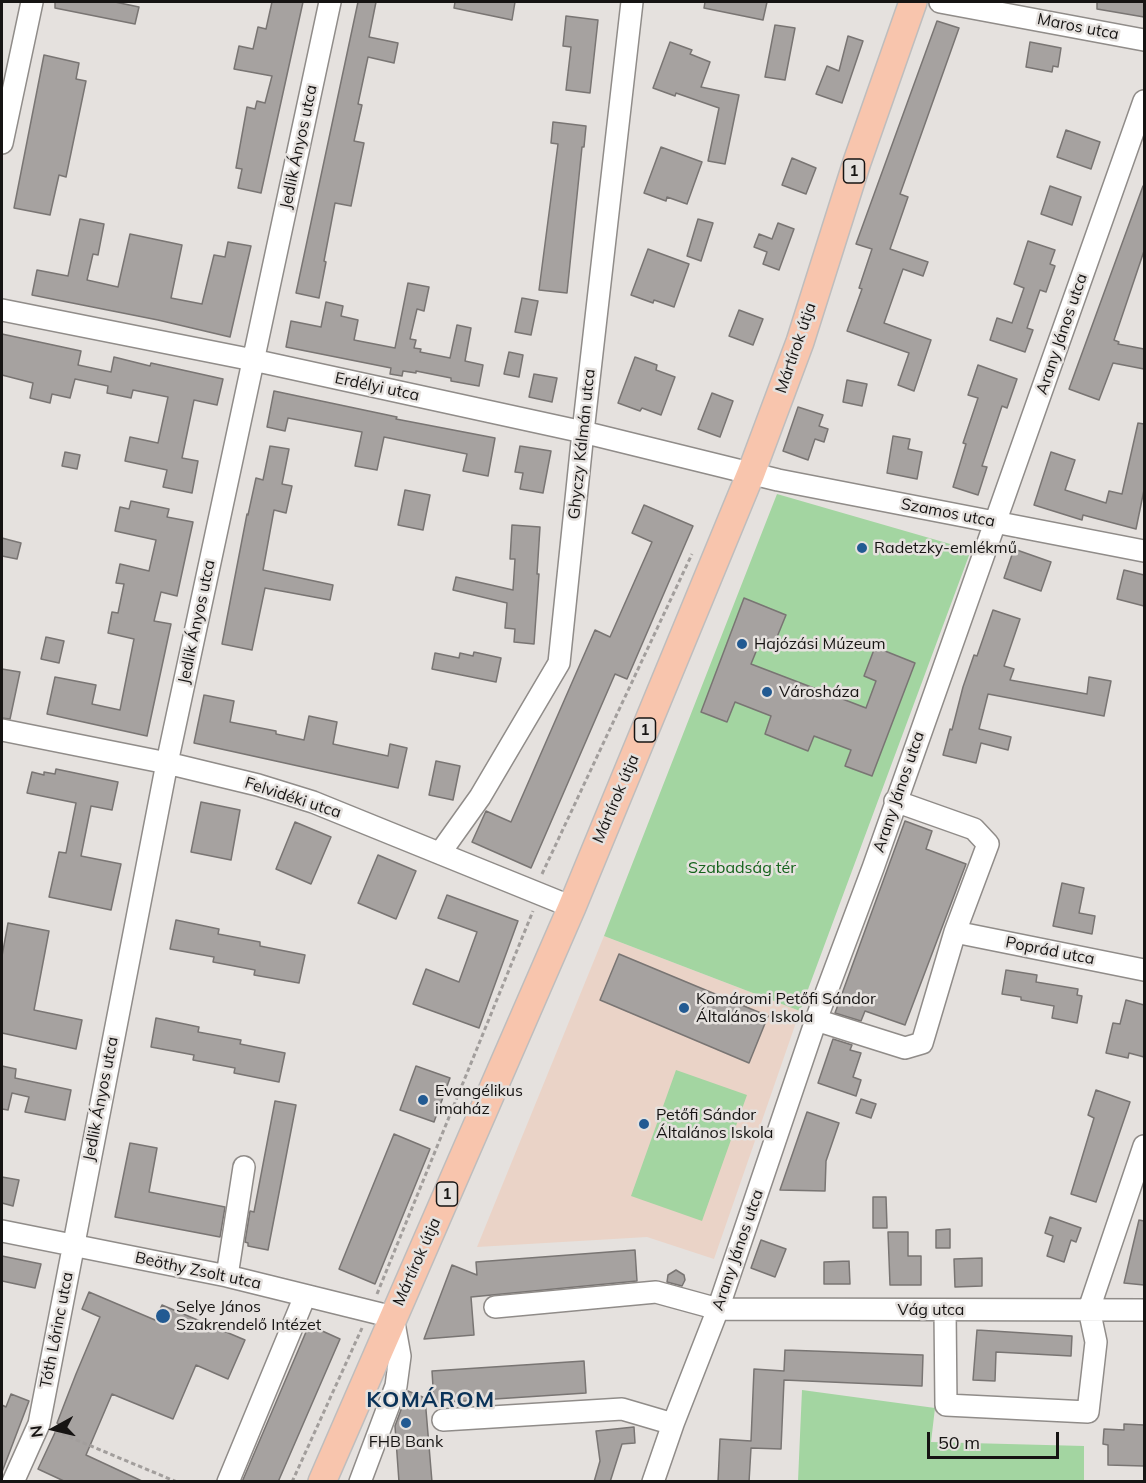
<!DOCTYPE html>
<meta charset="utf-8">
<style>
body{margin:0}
#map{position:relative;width:1146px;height:1483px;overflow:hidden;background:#e5e1de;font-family:Mulish,sans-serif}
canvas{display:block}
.frame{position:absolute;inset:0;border:3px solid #161413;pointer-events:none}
.north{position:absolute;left:24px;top:1399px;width:60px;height:60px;-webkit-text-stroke:4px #e5e1de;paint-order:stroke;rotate:262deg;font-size:16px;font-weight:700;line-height:24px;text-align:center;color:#161413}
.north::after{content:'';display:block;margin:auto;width:21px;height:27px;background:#161413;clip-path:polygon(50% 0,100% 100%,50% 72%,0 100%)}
.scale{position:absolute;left:927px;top:1432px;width:132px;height:27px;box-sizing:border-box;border:3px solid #161413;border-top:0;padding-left:8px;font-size:18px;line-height:21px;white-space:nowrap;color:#161413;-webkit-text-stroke:4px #e5e1de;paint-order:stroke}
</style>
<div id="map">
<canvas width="1146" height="1483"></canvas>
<div class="frame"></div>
<div class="north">N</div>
<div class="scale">50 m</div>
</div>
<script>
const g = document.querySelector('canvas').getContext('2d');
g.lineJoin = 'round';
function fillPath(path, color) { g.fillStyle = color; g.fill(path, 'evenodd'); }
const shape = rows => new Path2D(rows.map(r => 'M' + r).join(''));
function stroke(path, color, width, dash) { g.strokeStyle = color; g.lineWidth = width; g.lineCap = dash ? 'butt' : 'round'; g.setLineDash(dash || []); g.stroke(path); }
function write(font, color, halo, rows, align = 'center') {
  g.font = font + ' Mulish,sans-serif'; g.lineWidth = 5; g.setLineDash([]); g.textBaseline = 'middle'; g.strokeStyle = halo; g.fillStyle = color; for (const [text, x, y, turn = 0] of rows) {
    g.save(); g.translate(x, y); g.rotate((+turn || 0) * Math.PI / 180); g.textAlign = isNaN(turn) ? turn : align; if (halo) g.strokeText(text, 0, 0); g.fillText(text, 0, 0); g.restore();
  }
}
const education = shape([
 [604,936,800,1011,714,1259,647,1237,477,1247]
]);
const green = shape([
 [777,494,971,550,800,1011,604,936],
 [676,1070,747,1095,702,1221,631,1196],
 [802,1390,935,1408,931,1442,1084,1446,1084,1481,798,1481]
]);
const building = shape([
 [55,2,115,2,139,7,135,24,55,8,55,2],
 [272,2,303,2,261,193,238,188,242,169,236,168,247,107,255,109,257,101,265,103,272,76,234,69,239,46,253,49,258,27,266,29,272,2],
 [358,2,376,2,369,37,398,43,394,63,368,57,358,104,362,105,354,141,364,143,351,206,335,203,324,261,326,262,319,298,296,293,358,2],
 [455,2,515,2,512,20,454,8,455,2],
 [705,2,767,2,763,20,704,8,705,2],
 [1097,2,1144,2,1144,17,1097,9,1097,2],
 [566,16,598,20,590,93,566,90,571,47,563,46,566,16],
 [937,21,959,28,900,194,908,197,890,249,928,262,923,276,903,269,884,323,931,340,914,391,898,385,909,353,847,331,862,289,859,288,872,249,856,244,937,21],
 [775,25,795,28,785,80,765,77,775,25],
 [848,36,863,41,842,103,816,94,827,66,839,71,848,36],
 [670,42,692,50,690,54,710,62,701,87,739,95,725,164,708,161,719,108,676,93,675,96,653,88,670,42],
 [1030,42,1061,48,1058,67,1053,66,1052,72,1026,67,1030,42],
 [44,55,79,63,76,79,86,81,66,177,59,175,50,215,14,208,44,55],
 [553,122,586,126,584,147,582,147,567,293,539,290,558,144,551,143,553,122],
 [1066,130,1100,142,1091,169,1057,157,1066,130],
 [661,147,702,162,687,204,667,197,666,201,644,193,661,147],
 [792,158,816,168,806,194,782,185,792,158],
 [1050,186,1081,197,1072,225,1041,214,1050,186],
 [1143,186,1144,186,1144,251,1114,340,1119,342,1118,344,1144,349,1144,369,1113,363,1099,400,1069,389,1143,186],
 [80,219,104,224,98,255,93,254,87,280,118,287,130,234,182,245,171,298,202,304,214,255,225,257,228,242,251,246,230,337,158,320,32,295,37,270,68,276,80,219],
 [698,219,713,223,701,261,687,256,698,219],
 [778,223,794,229,779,270,763,264,767,252,754,247,759,234,772,239,778,223],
 [1028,241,1055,250,1050,264,1055,266,1046,292,1040,290,1027,328,1033,330,1025,352,990,340,997,318,1012,323,1024,288,1014,284,1028,241],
 [648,249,689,264,674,307,654,300,653,303,631,295,648,249],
 [408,283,429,287,424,311,417,309,410,339,416,340,414,348,421,349,420,352,450,358,457,325,471,328,465,361,483,365,479,386,451,381,451,378,416,371,416,373,403,371,402,376,390,374,391,368,286,347,291,321,321,327,326,302,343,306,341,316,358,320,354,340,395,348,408,283],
 [522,298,538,301,531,335,515,332,522,298],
 [739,310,763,319,753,345,729,336,739,310],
 [2,334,81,351,78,365,111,372,114,357,150,366,151,363,223,379,217,405,194,400,182,458,198,461,192,493,163,487,167,470,125,461,130,437,158,443,168,397,133,390,131,398,107,393,108,386,75,379,70,398,52,394,50,403,30,398,33,383,2,375,2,334],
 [509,352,523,355,519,377,504,374,509,352],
 [635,357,657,365,656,370,675,377,661,415,642,408,640,411,618,403,635,357],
 [978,365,1017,379,1007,408,1002,406,982,466,987,467,978,495,953,487,966,444,963,443,978,398,968,395,978,365],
 [534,374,557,378,552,402,529,397,534,374],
 [847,380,867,384,862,406,843,402,847,380],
 [274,391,397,417,396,419,495,438,488,476,463,471,467,454,384,437,377,470,355,466,362,432,288,418,285,431,267,427,274,391],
 [712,393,733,401,720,437,698,429,712,393],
 [798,407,823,415,819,426,828,429,824,442,815,439,808,460,783,451,798,407],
 [1138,423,1144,424,1144,490,1136,529,1083,515,1082,520,1034,505,1051,452,1075,460,1065,490,1106,503,1109,491,1122,494,1138,423],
 [893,436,910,439,908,449,922,452,917,479,887,473,893,436],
 [270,446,289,449,282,484,292,486,286,513,274,510,263,570,333,585,330,600,265,588,252,650,222,644,247,514,248,515,256,478,263,480,270,446],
 [520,446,551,451,543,493,520,489,523,473,515,472,520,446],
 [65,452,80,455,77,469,62,466,65,452],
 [405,490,430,495,423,530,398,525,405,490],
 [131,501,169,509,167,517,193,522,177,596,161,592,154,621,171,624,147,736,47,714,55,677,96,685,92,704,120,710,134,639,108,633,112,612,118,613,124,584,116,583,120,564,149,571,156,540,115,531,120,507,129,509,131,501],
 [644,505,693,526,627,679,615,674,531,868,472,842,486,811,511,822,595,630,610,637,652,542,632,533,644,505],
 [512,525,540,527,537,574,539,574,534,644,514,642,515,629,505,628,507,603,453,590,456,577,513,590,515,559,510,559,512,525],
 [2,538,21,543,17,559,2,556,2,538],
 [1014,549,1051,562,1041,591,1004,578,1014,549],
 [1124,570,1144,575,1144,606,1117,599,1124,570],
 [744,598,786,615,775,642,762,637,751,664,866,708,876,681,864,676,875,647,915,663,872,776,845,766,851,750,814,736,808,751,765,734,771,716,735,702,727,722,701,712,744,598],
 [993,610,1020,619,1004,666,1014,669,1010,680,1087,694,1089,677,1111,681,1104,716,988,694,979,729,1011,737,1008,750,981,743,976,763,943,755,950,729,952,730,963,687,974,655,977,656,993,610],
 [46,637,64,641,59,663,41,659,46,637],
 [474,652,501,658,496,682,432,669,435,653,459,658,460,653,473,656,474,652],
 [2,669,20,672,10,719,2,718,2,669],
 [204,695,234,701,230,722,276,731,276,734,304,740,309,716,337,722,333,744,388,756,390,744,407,748,398,788,194,743,204,695],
 [436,761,460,766,453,800,429,795,436,761],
 [56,769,118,782,112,810,91,806,81,856,121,864,111,910,49,897,59,852,66,853,76,803,27,793,32,772,44,775,44,772,55,774,56,769],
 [201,802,240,810,231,860,191,852,201,802],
 [905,821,932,831,926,849,966,864,905,1025,865,1011,861,1021,835,1013,905,821],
 [295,822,331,837,311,884,276,869,295,822],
 [378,855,416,871,396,919,358,903,378,855],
 [1062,883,1084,888,1079,913,1095,916,1092,934,1053,926,1062,883],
 [447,895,518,921,479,1028,413,1004,426,969,459,982,477,932,438,918,447,895],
 [176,920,219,929,218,934,260,942,260,946,305,955,299,983,254,975,255,970,213,962,214,957,170,949,176,920],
 [8,923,49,931,34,1010,82,1020,76,1049,2,1033,2,956,8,923],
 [619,954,768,1016,749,1063,600,1000,619,954],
 [1006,970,1037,975,1036,982,1078,989,1077,995,1082,996,1077,1023,1052,1018,1054,1006,1021,1000,1021,997,1002,994,1006,970],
 [1126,1000,1144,1005,1144,1057,1129,1053,1128,1058,1106,1053,1113,1023,1120,1024,1126,1000],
 [156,1018,199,1027,198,1032,241,1040,240,1044,285,1053,279,1082,234,1073,235,1068,193,1060,194,1055,151,1047,156,1018],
 [833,1039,852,1045,850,1050,861,1053,853,1077,861,1080,856,1096,818,1083,833,1039],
 [2,1066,16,1069,15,1078,71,1090,65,1120,25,1112,29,1097,12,1093,8,1110,2,1109,2,1066],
 [416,1066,450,1078,434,1122,400,1110,416,1066],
 [1096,1090,1130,1102,1096,1202,1071,1194,1094,1118,1088,1115,1096,1090],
 [861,1099,876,1104,871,1118,856,1113,861,1099],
 [275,1101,296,1105,268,1250,248,1246,248,1243,245,1242,250,1211,254,1212,275,1101],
 [807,1112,839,1123,826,1161,825,1191,780,1190,807,1112],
 [394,1134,430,1149,375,1284,339,1269,394,1134],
 [130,1143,157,1148,149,1192,225,1207,220,1237,115,1217,130,1143],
 [2,1177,19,1180,13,1206,2,1203,2,1177],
 [873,1197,886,1197,887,1228,873,1228,873,1197],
 [1050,1217,1081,1228,1076,1242,1071,1240,1064,1262,1047,1256,1053,1236,1045,1233,1050,1217],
 [1139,1220,1144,1221,1144,1285,1124,1283,1139,1220],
 [950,1229,950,1248,936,1248,936,1230,950,1229],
 [888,1232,908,1232,908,1256,921,1256,921,1285,890,1285,888,1232],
 [761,1240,786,1249,775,1277,751,1268,761,1240],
 [635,1250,637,1281,471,1297,474,1335,424,1339,452,1265,477,1275,476,1262,635,1250],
 [2,1256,41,1264,35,1288,2,1281,2,1256],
 [982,1258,982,1286,955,1287,954,1259,982,1258],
 [849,1261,850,1284,824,1284,824,1262,849,1261],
 [676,1270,684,1275,685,1280,682,1286,667,1282,668,1275,676,1270],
 [89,1292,155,1320,162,1305,245,1340,228,1379,196,1365,173,1419,112,1394,86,1455,144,1482,66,1482,38,1469,59,1424,57,1423,76,1374,100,1317,82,1309,89,1292],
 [309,1325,340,1339,278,1482,242,1482,309,1325],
 [977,1330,1072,1336,1071,1356,996,1352,995,1381,973,1380,977,1330],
 [785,1350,923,1355,922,1386,784,1380,781,1449,751,1448,749,1482,718,1482,720,1439,751,1441,754,1369,784,1371,785,1350],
 [584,1361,586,1393,434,1403,432,1371,584,1361],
 [408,1391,425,1398,432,1482,399,1482,395,1426,408,1391],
 [11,1394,29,1401,2,1472,2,1405,6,1407,11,1394],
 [1124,1424,1144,1425,1144,1466,1108,1465,1108,1445,1103,1444,1104,1429,1124,1430,1124,1424],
 [634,1427,635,1443,622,1444,610,1482,594,1482,600,1461,596,1431,634,1427]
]);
const path = shape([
 [542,874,692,554],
 [377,1294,533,911],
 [55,1431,177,1482],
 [292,1482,362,1328]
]);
const minor = shape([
 [940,2,1144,40],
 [2,143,32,2],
 [2,310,253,360,583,432,778,480,1144,551],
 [2,730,167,763,258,785,313,802,572,907],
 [440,853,480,797,559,663,583,432,632,2],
 [955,932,1144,970],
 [816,1020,905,1048,922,1043,955,932,988,844,974,829,895,801],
 [2,1231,227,1276,393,1317,400,1356,396,1386,360,1482],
 [227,1276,244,1167],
 [495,1307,656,1292,718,1309,1144,1310],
 [945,1310,946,1405,1088,1412,1096,1342,1089,1309,1144,1146],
 [443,1420,622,1409,673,1424],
 [13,1482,39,1424,167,763,330,2],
 [228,1482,305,1296],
 [653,1482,673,1424,718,1309,816,1020,873,868,1144,101]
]);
const major = shape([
 [322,1482,572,907,751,473,800,342,857,162,913,2]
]);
const markers = [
 [862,548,6,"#225a92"],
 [742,644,6,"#225a92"],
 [767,692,6,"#225a92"],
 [684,1008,6,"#225a92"],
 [423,1100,6,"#225a92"],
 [644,1124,6,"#225a92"],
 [163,1316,8,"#225a92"],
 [406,1423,6,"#225a92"]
];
const shields = [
 [854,171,21],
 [645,730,21],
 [447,1194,21]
];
const shieldNames = [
 ["1",854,171],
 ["1",645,730],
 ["1",447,1194]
];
const streetNames = [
 ["Maros utca",1078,27,11],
 ["Jedlik Ányos utca",299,147,-78],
 ["Arany János utca",1062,334,-71],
 ["Mártírok útja",796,348,-71],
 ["Erdélyi utca",377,387,12],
 ["Ghyczy Kálmán utca",582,444,-84],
 ["Szamos utca",948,513,11],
 ["Jedlik Ányos utca",197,622,-78],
 ["Arany János utca",899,792,-71],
 ["Felvidéki utca",293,798,18],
 ["Mártírok útja",616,799,-67],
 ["Poprád utca",1050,951,11],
 ["Jedlik Ányos utca",101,1099,-79],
 ["Arany János utca",738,1250,-71],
 ["Mártírok útja",417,1262,-66],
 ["Beöthy Zsolt utca",198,1271,12],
 ["Vág utca",931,1310],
 ["Tóth Lőrinc utca",57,1330,-79]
];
const poiNames = [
 ["Radetzky-emlékmű",874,548],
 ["Hajózási Múzeum",754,644],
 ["Városháza",779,692],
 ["Komáromi Petőfi Sándor",696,999],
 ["Általános Iskola",696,1017],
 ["Evangélikus",435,1091],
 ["imaház",435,1109],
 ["Petőfi Sándor",656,1115],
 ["Általános Iskola",656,1133],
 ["Selye János",176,1307],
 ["Szakrendelő Intézet",176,1325],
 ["FHB Bank",406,1442,"center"]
];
const parkNames = [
 ["Szabadság tér",742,868]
];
const districtNames = [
 ["KOMÁROM",431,1400]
];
fillPath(education, '#ead3c7');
fillPath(green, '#a3d5a1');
fillPath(building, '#a6a2a0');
stroke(building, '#797573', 1.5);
stroke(minor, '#908c89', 24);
stroke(major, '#bebdbd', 30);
stroke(path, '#a29e9c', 3, [4.5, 3]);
stroke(minor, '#fff', 21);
stroke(major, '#f8c5ad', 27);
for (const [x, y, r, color] of markers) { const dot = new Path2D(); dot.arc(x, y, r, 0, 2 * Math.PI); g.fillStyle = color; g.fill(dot); stroke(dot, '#e5e1de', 2); }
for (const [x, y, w] of shields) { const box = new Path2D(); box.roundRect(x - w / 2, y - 12, w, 24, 4.5); g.fillStyle = '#e5e1de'; g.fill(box); stroke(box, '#161413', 1.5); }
write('bold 15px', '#161413', null, shieldNames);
write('16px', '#161413', '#e5e1de', streetNames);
write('16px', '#161413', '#e5e1de', poiNames, 'left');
write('16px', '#14631b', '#e5e1de', parkNames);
g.letterSpacing = '1.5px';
write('bold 22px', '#0a3258', '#e5e1de', districtNames);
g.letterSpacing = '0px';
</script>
